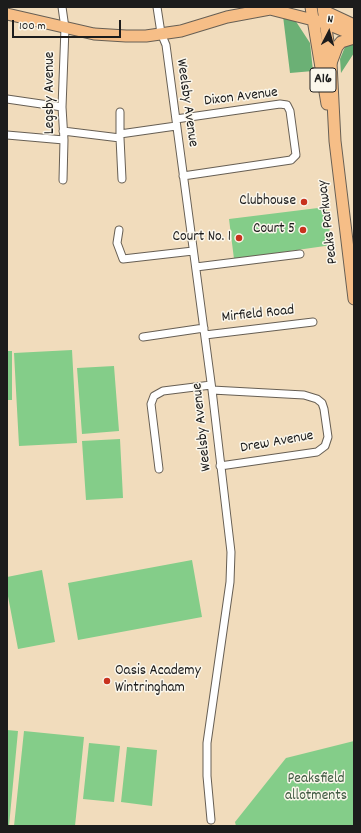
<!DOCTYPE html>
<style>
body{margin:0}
#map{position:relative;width:361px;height:833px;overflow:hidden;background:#f1dcbc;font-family:Dekko,sans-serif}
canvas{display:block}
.frame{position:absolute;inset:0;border:8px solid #1c1c1c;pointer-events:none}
.north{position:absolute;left:309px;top:12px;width:40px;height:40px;-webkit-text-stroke:3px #fbf7ec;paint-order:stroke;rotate:6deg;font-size:11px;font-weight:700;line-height:16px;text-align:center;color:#1c1c1c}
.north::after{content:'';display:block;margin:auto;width:14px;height:18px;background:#1c1c1c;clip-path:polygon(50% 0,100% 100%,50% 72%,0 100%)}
.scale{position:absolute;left:12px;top:20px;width:109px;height:18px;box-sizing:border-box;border:2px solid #1c1c1c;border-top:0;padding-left:5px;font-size:12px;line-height:14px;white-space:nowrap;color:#1c1c1c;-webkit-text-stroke:3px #fbf7ec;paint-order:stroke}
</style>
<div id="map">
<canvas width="361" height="833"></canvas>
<div class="frame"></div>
<div class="north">N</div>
<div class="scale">100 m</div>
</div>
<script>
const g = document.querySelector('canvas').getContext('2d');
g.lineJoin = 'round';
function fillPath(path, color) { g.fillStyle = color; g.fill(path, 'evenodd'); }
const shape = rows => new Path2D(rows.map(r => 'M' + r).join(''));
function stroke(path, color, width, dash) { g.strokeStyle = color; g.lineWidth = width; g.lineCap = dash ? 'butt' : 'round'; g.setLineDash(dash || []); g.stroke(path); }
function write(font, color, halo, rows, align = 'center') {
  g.font = font + ' Dekko,sans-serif'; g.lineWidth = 3; g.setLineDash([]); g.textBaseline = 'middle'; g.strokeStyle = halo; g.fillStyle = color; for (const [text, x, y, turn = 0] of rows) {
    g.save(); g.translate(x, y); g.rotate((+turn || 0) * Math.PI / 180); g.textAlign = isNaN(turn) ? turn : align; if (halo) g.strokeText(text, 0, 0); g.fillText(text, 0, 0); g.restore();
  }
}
const green = shape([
 [326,207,332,245,234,259,229,219],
 [72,350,77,443,19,446,14,353],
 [7,351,12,351,12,400,7,400],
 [114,366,119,431,82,434,77,368],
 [120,439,123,498,86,500,82,441],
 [192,560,202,617,78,640,68,583],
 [42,570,55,642,18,649,7,591,7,577],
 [7,730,18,731,9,826,7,826],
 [24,731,84,737,75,826,14,826],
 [354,741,354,826,236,826,235,822,286,758],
 [89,743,120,746,114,802,83,799],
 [127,747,157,750,152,806,121,802]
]);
const forest = shape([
 [283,16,295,20,310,43,313,71,290,73],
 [351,43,354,43,354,53,341,73,340,59,345,47]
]);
const minor = shape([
 [62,7,65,28,62,107,64,140,63,180],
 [157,7,161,33,166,45,212,390,231,552,230,582,207,743,207,776,211,820],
 [7,99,62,107],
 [120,112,120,138,122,179],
 [176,119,280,104,287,105,290,111,296,155,291,160,183,176],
 [63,131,120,138],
 [120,134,176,126],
 [7,135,64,140],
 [119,230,117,243,123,259,193,251],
 [196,267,300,254],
 [205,335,313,322],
 [143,337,204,328],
 [212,390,304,395,317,399,322,403,324,409,328,437,325,446,317,452,220,466],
 [159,469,151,404,154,396,163,391,211,385]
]);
const primary = shape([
 [324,11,354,25],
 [325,23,354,35],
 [331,63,337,47,341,42,354,38]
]);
const trunk = shape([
 [311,7,327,104],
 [323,7,331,63,335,141,354,299],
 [7,14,94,34,126,36,146,36,181,31,227,17,270,9,325,23]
]);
const markers = [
 [304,202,4,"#c8321e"],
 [303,230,4,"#c8321e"],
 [239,238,4,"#c8321e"],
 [107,681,4,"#c8321e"]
];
const shields = [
 [323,80,26]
];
const shieldNames = [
 ["A16",323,80]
];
const streetNames = [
 ["Legsby Avenue",51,93,-90],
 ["Dixon Avenue",241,98,-7],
 ["Weelsby Avenue",186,103,82],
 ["Peaks Parkway",329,222,-97],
 ["Mirfield Road",258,315,-6],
 ["Weelsby Avenue",203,427,-96],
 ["Drew Avenue",277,443,-10]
];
const poiNames = [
 ["Clubhouse",296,202],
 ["Court 5",295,230],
 ["Court No. 1",231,238],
 ["Oasis Academy",115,672,"left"],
 ["Wintringham",115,689,"left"]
];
const parkNames = [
 ["Peaksfield",316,780],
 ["allotments",316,797]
];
fillPath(green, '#84cd89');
fillPath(forest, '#6bb075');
stroke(minor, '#675f54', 9);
stroke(primary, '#675f54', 13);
stroke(trunk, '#675f54', 13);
stroke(minor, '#fff', 7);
stroke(primary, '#f6be87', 11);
stroke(trunk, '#f6be87', 11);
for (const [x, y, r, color] of markers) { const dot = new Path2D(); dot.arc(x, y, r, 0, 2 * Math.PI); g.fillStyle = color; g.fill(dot); stroke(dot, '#fbf7ec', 1.5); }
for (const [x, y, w] of shields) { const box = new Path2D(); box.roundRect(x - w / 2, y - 12, w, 24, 3); g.fillStyle = '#fbf7ec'; g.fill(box); stroke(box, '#1c1c1c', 1); }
write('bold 14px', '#1c1c1c', null, shieldNames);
write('15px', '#1c1c1c', '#fbf7ec', streetNames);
write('15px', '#1c1c1c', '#fbf7ec', poiNames, 'right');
write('15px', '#405a42', '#fbf7ec', parkNames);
</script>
